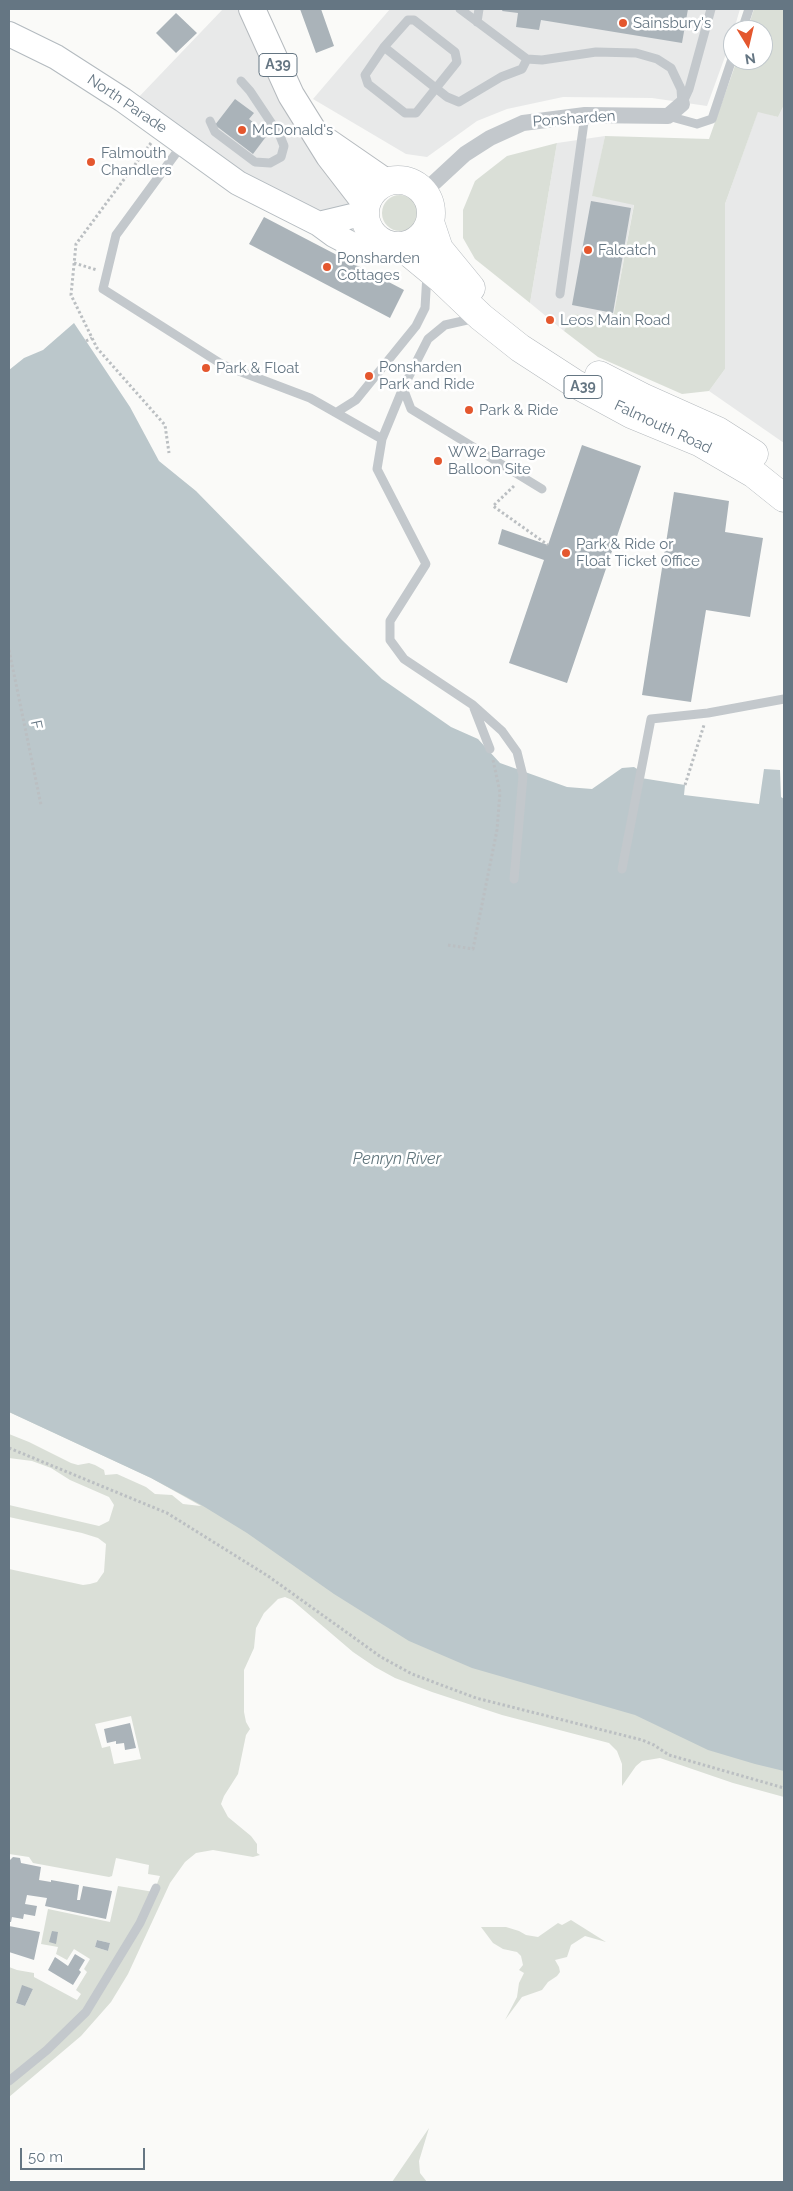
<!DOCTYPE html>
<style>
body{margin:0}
#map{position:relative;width:793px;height:2191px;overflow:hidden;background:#fafaf8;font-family:Raleway,sans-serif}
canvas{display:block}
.frame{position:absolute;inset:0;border:10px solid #657683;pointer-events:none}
.north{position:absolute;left:723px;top:20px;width:50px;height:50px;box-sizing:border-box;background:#fff;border:1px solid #c1c8cd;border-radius:50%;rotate:171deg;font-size:14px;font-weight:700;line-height:20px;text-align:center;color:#657683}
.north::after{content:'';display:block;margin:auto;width:18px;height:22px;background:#e4572e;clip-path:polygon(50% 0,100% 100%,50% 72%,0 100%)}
.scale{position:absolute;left:20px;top:2148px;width:125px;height:22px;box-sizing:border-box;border:2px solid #657683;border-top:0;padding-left:6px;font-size:15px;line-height:18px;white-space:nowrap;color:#657683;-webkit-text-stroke:4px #fff;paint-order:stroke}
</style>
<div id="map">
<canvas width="793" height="2191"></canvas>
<div class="frame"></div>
<div class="north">N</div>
<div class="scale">50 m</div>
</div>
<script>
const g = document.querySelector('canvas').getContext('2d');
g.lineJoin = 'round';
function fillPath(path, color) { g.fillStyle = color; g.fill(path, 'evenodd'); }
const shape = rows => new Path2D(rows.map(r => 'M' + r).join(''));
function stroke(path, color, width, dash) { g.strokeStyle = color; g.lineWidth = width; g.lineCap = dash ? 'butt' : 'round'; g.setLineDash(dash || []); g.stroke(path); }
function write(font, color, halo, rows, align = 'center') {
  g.font = font + ' Raleway,sans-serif'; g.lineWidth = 5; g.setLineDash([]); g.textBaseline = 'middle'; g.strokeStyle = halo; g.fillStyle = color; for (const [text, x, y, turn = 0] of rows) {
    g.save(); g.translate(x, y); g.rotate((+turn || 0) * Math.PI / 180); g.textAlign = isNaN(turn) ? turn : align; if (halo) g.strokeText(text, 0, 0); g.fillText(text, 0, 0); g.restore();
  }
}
const built = shape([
 [223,9,242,9,351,203,319,216,243,178,135,101],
 [390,9,740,9,730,43,707,106,652,98,563,97,507,109,477,121,427,157,406,154,313,99],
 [784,105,784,443,709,391,725,369,725,204,758,111,778,117],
 [605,136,593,196,634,204,613,318,572,314,564,331,530,303,557,143]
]);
const green = shape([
 [754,9,784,9,784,105,778,117,758,112,725,204,725,369,709,391,682,394,598,357,564,331,572,314,613,318,634,205,592,196,605,136,709,139,737,60,763,60,763,30,747,30],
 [557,143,530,303,475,259,463,238,463,210,475,181,507,156],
 '382 213a18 18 0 1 1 36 0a18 18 0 1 1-36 0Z',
 [784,1166,784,1797,733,1783,660,1758,642,1761,636,1766,622,1786,622,1764,617,1751,609,1743,502,1715,432,1692,395,1678,375,1667,353,1652,292,1600,285,1597,278,1599,264,1613,256,1628,254,1648,244,1670,244,1712,246,1722,250,1729,246,1735,238,1774,224,1796,221,1804,228,1817,251,1836,257,1844,257,1853,260,1855,253,1857,213,1850,196,1853,185,1862,170,1883,128,1974,111,2002,81,2036,9,2097,9,1967,17,1970,34,1973,34,1977,77,2000,81,1994,76,1990,87,1972,84,1969,90,1959,74,1949,67,1960,56,1954,58,1947,41,1944,48,1909,110,1922,118,1886,154,1892,160,1876,148,1874,149,1865,116,1858,112,1876,109,1877,33,1863,29,1857,9,1854,9,1569,83,1585,90,1584,97,1582,104,1572,106,1544,98,1538,82,1533,9,1517,9,1505,99,1526,109,1521,114,1505,109,1497,70,1480,51,1468,32,1461,9,1458,9,1434,29,1442,71,1463,78,1465,89,1463,95,1465,104,1470,105,1475,117,1474,146,1487,155,1494,172,1495,183,1504,201,1506,151,1478,9,1412],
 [131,1716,141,1759,114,1764,110,1746,102,1748,95,1724],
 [97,1940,110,1943,108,1951,95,1947],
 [22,1986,33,1989,25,2006,16,2003],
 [571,1920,606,1942,585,1936,571,1945,567,1957,555,1960,559,1967,560,1972,557,1976,548,1982,542,1990,522,1997,505,2020,517,1997,519,1983,524,1973,519,1970,523,1965,521,1956,517,1952,503,1949,493,1943,481,1927,506,1927,519,1931,526,1935,538,1937,558,1923,562,1925],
 [429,2128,419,2161,420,2173,427,2182,392,2182]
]);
const water = shape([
 [74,323,130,407,159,461,196,491,342,640,382,679,451,727,478,739,500,763,567,787,592,789,622,768,634,767,642,772,641,778,685,785,684,795,759,804,764,769,780,770,781,797,784,799,784,1771,755,1764,708,1750,635,1715,472,1668,409,1641,334,1594,247,1533,203,1506,151,1478,9,1412,9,370,24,358,43,350]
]);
const building = shape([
 [300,9,321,9,334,46,316,53],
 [503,9,688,9,682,43,541,20,539,30,516,27,518,13,502,11],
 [176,13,197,33,176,53,156,33],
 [235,99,254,113,249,119,268,134,253,154,215,125],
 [591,201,631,208,613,313,572,305],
 [264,217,404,290,390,318,249,244],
 [582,445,641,466,567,683,509,663,544,560,498,544,502,529,548,545],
 [674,492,729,501,725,532,763,538,750,617,706,610,691,702,642,695],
 [130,1723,136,1748,125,1750,124,1743,116,1744,116,1741,107,1743,104,1729],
 [13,1857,20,1858,21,1863,41,1867,39,1880,51,1882,51,1880,79,1885,77,1900,80,1900,83,1886,112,1891,106,1919,45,1906,47,1898,27,1895,25,1904,37,1906,35,1916,24,1914,23,1919,12,1917,11,1922,9,1922,9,1861],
 [9,1926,40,1932,34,1960,9,1952],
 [52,1931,58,1932,56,1944,49,1942],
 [97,1940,110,1943,108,1951,95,1947],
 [75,1954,85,1960,79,1970,81,1972,73,1985,48,1970,55,1957,68,1966],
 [22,1985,33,1989,25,2006,16,2003]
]);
const path = shape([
 [151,143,76,244,71,295,97,348,165,425,169,453],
 [74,263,97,270],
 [86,341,92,338],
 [514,486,493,506,548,545],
 [9,650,41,805],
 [685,785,704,725],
 [448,945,473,949,497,830,500,792,493,760],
 [9,1448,167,1513,268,1576,381,1657,412,1674,476,1698,642,1740,654,1745,669,1755,784,1788]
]);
const lane = shape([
 [460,9,527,59,542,60,596,52,636,53,657,59,671,68,681,89,682,104],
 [408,20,414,20,455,52,457,62,416,113,405,113,368,84,365,75,384,47,408,20],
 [477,22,479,9],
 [742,30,749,9],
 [384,47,447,97,459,102,501,77,522,69,527,59],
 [683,102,689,89,711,9],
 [668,116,697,124,712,119,733,56],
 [210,121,215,132,255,162,270,163,281,157,284,146,280,136,250,91,241,81],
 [182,145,116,235,103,289,223,365,310,398,382,439,403,388,428,339,445,325,476,318],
 [560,294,585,115],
 [403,388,411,409,542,489],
 [337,412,356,400,416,326,425,308,427,274],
 [382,439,377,469,426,564,390,621,390,640,404,659,473,705,502,731,517,752,523,776,514,879],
 [474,708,490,749],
 [622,869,651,719,708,713,784,699],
 [9,2081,47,2050,86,2012,140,1923,156,1888]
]);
const street = shape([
 [424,192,465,154,490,138,523,123,585,115,668,116,682,104]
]);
const secondary = shape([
 [9,34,56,57,123,100,238,183,319,224,334,235,355,246,367,247,383,243],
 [319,224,365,213]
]);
const primary = shape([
 [252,9,291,95,329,156,366,204],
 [328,142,386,182]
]);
const highway = shape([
 '365 213a33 33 0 1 1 66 0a33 33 0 1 1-66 0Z',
 [430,222,439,249,471,288],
 [401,246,441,279,481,317,520,348,574,383,631,414,699,442,754,474,784,498],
 [599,375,642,397,718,431,754,454]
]);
const markers = [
 [623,23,5,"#e4572e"],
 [242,130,5,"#e4572e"],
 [91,162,5,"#e4572e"],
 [588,250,5,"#e4572e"],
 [327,267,5,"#e4572e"],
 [550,320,5,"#e4572e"],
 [206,368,5,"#e4572e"],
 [369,376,5,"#e4572e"],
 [469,410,5,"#e4572e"],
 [438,461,5,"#e4572e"],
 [566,553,5,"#e4572e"]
];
const shields = [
 [278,65,38],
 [583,387,38]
];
const shieldNames = [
 ["A39",278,65],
 ["A39",583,387]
];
const poiNames = [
 ["Sainsbury's",633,23],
 ["McDonald's",252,130],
 ["Falmouth",101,153],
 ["Chandlers",101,170],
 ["Falcatch",598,250],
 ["Ponsharden",337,258],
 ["Cottages",337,275],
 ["Leos Main Road",560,320],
 ["Ponsharden",379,367],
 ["Park and Ride",379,384],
 ["Park & Float",216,368],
 ["Park & Ride",479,410],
 ["WW2 Barrage",448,452],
 ["Balloon Site",448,469],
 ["Park & Ride or",576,544],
 ["Float Ticket Office",576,561]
];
const streetNames = [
 ["North Parade",127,104,34],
 ["Ponsharden",574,119,-4],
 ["Falmouth Road",663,427,25],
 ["F",36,725,78]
];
const waterNames = [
 ["Penryn River",397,1159]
];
fillPath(built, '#e8e9e9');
fillPath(green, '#dadfd7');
fillPath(water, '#bbc7cb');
fillPath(building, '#aab3b9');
stroke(secondary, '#b3babf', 26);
stroke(primary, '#b5babe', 28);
stroke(highway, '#b4b9bd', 29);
stroke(path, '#bbbfc2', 3, [2.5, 2.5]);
stroke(lane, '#c3c8cc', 9);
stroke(street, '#c3c8cc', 16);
stroke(secondary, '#fff', 24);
stroke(primary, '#fff', 26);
stroke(highway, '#fff', 28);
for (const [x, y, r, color] of markers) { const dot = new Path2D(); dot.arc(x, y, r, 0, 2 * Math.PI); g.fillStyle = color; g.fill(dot); stroke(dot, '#fff', 2); }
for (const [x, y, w] of shields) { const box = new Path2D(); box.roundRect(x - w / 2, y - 11.5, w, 23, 4); g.fillStyle = '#fff'; g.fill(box); stroke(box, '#657683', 1); }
write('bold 14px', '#657683', null, shieldNames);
write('15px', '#657683', '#fff', poiNames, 'left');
write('15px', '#657683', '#fff', streetNames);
write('italic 16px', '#60757c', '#fff', waterNames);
</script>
